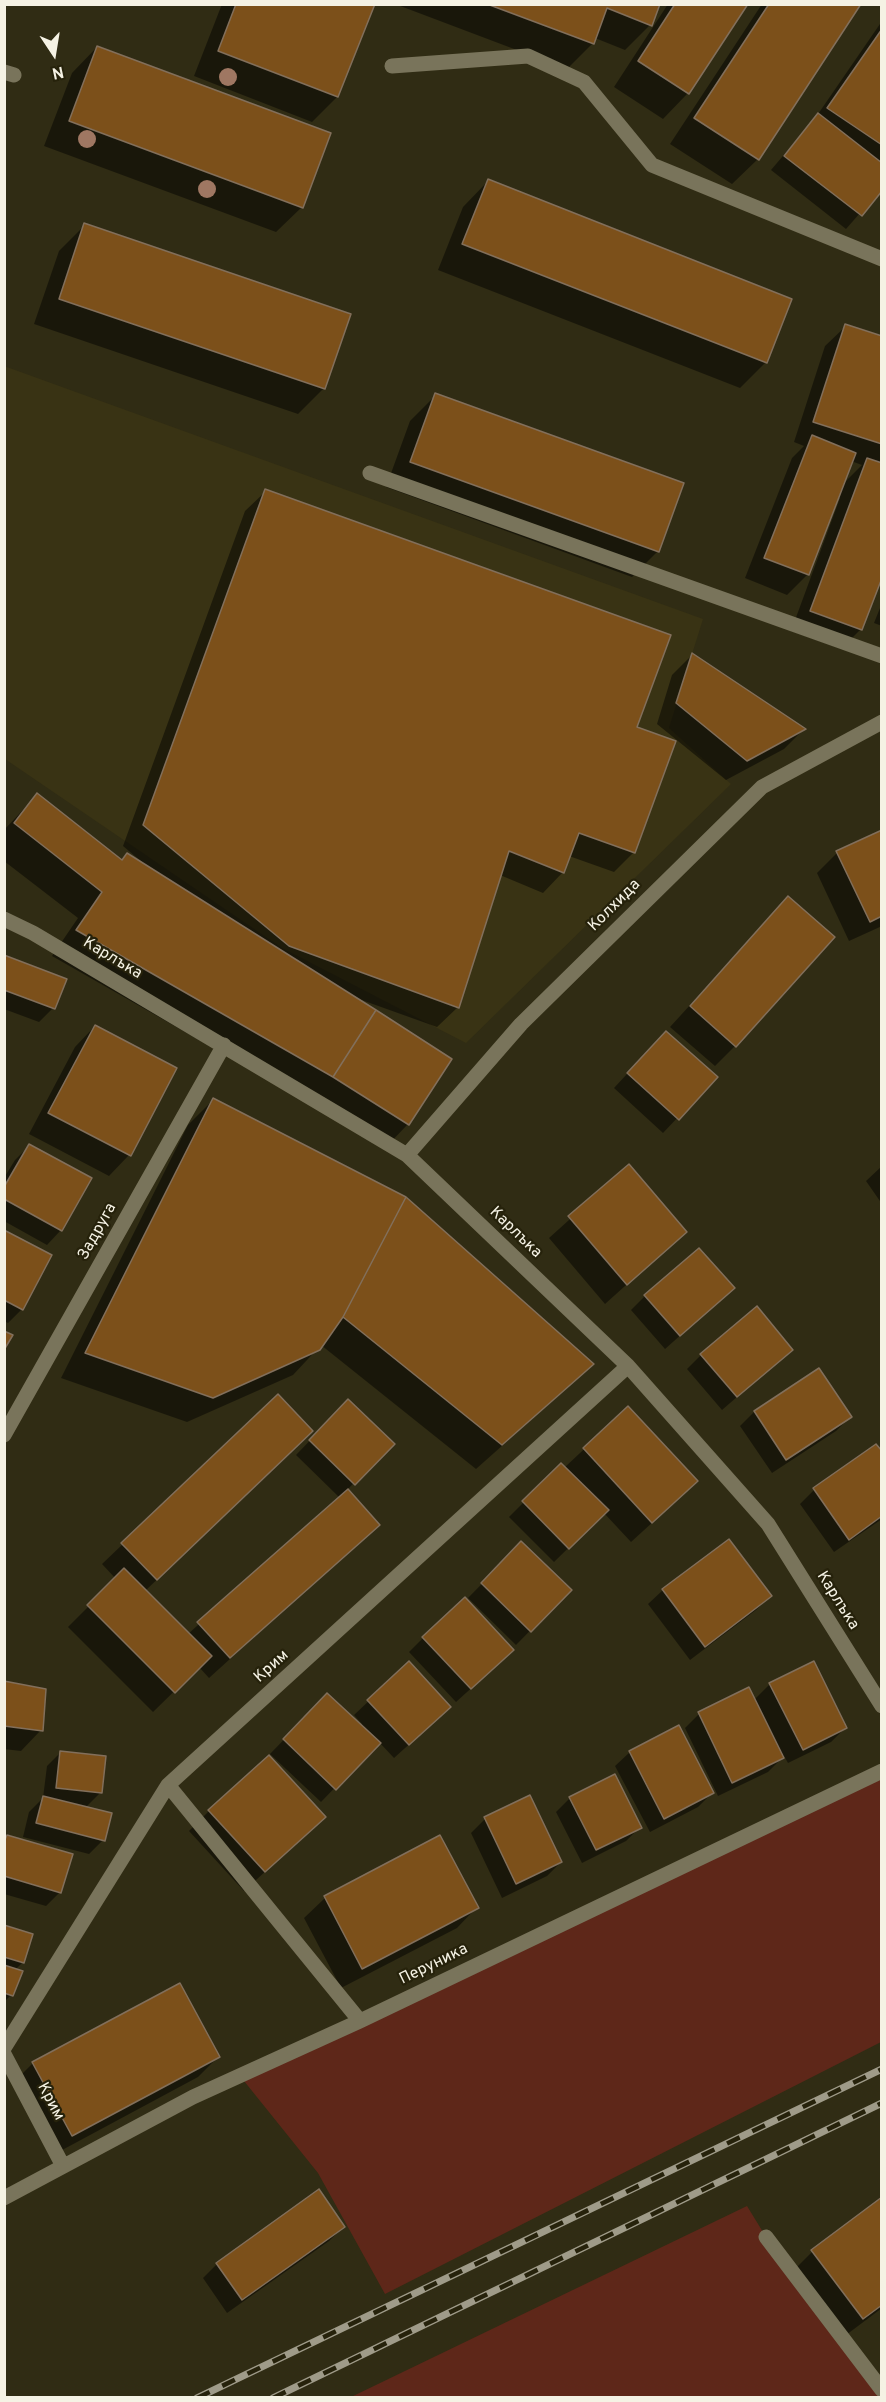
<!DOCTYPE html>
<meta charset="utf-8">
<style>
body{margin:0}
#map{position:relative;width:886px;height:2402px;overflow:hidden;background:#302c14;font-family:Overpass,sans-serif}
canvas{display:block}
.frame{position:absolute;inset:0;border:6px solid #f5f2e4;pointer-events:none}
.north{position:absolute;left:24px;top:24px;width:60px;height:60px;-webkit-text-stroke:4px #26220b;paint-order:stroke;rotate:168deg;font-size:16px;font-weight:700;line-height:24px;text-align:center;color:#f5f2e4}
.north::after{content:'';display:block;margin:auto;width:21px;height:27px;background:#f5f2e4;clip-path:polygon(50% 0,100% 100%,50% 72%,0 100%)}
</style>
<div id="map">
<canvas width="886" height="2402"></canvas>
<div class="frame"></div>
<div class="north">N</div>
</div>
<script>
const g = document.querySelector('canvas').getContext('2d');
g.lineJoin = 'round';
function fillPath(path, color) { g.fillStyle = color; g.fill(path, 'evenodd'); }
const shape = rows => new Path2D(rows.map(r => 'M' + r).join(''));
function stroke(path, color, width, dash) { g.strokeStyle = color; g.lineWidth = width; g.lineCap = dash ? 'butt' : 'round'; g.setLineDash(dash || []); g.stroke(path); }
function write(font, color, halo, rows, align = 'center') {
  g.font = font + ' Overpass,sans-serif'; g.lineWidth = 4.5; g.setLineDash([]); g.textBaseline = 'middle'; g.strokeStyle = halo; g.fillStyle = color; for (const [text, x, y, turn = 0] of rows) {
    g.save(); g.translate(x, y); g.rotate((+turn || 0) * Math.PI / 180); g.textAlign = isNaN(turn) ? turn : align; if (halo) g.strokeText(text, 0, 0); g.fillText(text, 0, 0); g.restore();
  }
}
const built = shape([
 [4,366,703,619,669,728,731,784,466,1043,282,948,5,759]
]);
const green = shape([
 [881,1771,881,2042,385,2294,318,2173,240,2076],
 [747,2206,766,2237,882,2390,881,2398,349,2398]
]);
const shadow = shape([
 [222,4,373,4,337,97,312,122,194,76],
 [395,4,659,4,650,25,625,50,595,38,593,43,567,69],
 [668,4,746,4,688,93,663,119,614,87],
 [762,4,859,4,758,159,732,184,670,144],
 [882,21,882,188,846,229,771,170,816,117],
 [97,47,302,207,276,232,44,146,72,73],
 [488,181,790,300,765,363,740,388,438,270,463,207],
 [85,225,324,388,298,414,34,324,59,251],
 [846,326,882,337,882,574,861,629,841,649,791,631,840,498,837,497,808,574,787,595,745,578,792,458,804,446,794,442,825,346],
 [851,461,862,465,842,485],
 [436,395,658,551,632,577,386,487,410,421],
 [266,491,635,728,634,852,614,872,569,856,563,872,543,893,500,875,458,1007,437,1027,356,998,450,1059,408,1124,388,1145,306,1101,52,956,78,918,4,861,4,830,37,795,121,861,127,855,140,863,142,862,123,846,245,511],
 [882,603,882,626,874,623],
 [692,655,804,729,784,749,726,780,657,724,672,675],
 [882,832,882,926,849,941,817,873,837,853],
 [788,898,735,1046,715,1066,670,1027],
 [4,956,53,1008,39,1022,4,1009],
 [95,1026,175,1068,129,1155,109,1176,29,1134,75,1047],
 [652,1047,715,1078,663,1133,614,1088],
 [213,1100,591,1364,566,1389,476,1469,321,1345,293,1375,187,1422,61,1378,188,1125],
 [29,1146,61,1230,47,1245,4,1221,4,1178,15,1160],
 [629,1166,685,1232,605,1304,549,1238],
 [882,1166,882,1204,866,1181],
 [4,1232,22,1309,8,1323,4,1321],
 [645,1296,718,1302,665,1349,631,1310],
 [791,1350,722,1410,687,1369,701,1355],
 [278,1396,291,1452,145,1591,188,1634,340,1498,296,1455,348,1401,392,1444,347,1490,378,1525,209,1678,199,1667,153,1712,68,1627,116,1579,102,1564],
 [628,1408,676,1501,631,1542,604,1513,554,1562,509,1517,561,1465,564,1468],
 [754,1412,850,1417,836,1431,772,1473,740,1426],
 [876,1446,882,1454,882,1519,834,1552,800,1504,814,1490],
 [728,1541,770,1596,756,1610,690,1660,648,1604,663,1590],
 [522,1543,570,1590,516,1645,468,1598],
 [423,1638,498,1664,456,1702,409,1652],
 [409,1663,435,1721,394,1758,379,1742,321,1802,270,1754,327,1695,361,1726,362,1724,354,1715],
 [4,1682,41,1730,21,1751,4,1749],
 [770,1684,845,1728,831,1742,788,1763,784,1756,768,1772,718,1796,685,1728,699,1714,754,1700],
 [61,1752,101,1792,85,1808,103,1840,89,1854,23,1837,29,1812,43,1798,47,1766],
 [630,1752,712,1793,698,1807,650,1832,615,1766],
 [529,1797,561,1862,547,1876,502,1898,471,1833,485,1819],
 [570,1798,640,1827,626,1841,582,1863,556,1812],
 [209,1811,303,1837,244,1891,189,1831],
 [7,1837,60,1892,46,1906,4,1894,4,1839],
 [440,1837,477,1907,457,1928,341,1988,304,1918,325,1898],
 [4,1927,23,1962,15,1970,11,1995,4,2002],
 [218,2057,198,2077,51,2156,12,2084,33,2063],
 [882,2199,882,2308,842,2338,792,2272,812,2252],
 [343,2227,329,2241,227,2313,203,2278,217,2264]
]);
const building = shape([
 [236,4,375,4,338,97,218,51,236,4],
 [487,4,660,4,652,26,607,8,594,44,487,4],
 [675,4,748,4,689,94,638,61,675,4],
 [769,4,861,4,759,160,694,118,769,4],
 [882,29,882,145,827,108,882,29],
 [97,46,331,133,303,208,69,121,97,46],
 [818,113,882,163,882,191,862,216,784,156,818,113],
 [488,179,792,299,767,363,462,244,488,179],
 [84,223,351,314,325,389,59,299,84,223],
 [845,324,882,336,882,444,813,422,845,324],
 [435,393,684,483,659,552,410,462,435,393],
 [812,435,856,453,809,575,764,558,812,435],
 [867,458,882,463,882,578,862,630,810,611,867,458],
 [265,489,671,635,637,727,676,741,635,853,579,833,564,873,509,851,459,1008,289,946,143,825,265,489],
 [692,653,806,729,747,761,676,703,692,653],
 [37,793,122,860,127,853,376,1010,333,1077,76,930,102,892,14,823,37,793],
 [882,830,882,916,870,922,836,851,882,830],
 [788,896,835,937,736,1047,690,1006,788,896],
 [4,955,67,979,55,1009,4,990,4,955],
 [376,1010,452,1059,409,1125,333,1077,376,1010],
 [95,1025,177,1068,131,1156,48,1113,95,1025],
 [666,1031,718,1077,679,1120,627,1073,666,1031],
 [213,1098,406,1197,343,1317,320,1350,213,1398,85,1353,213,1098],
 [29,1144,92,1178,62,1231,4,1199,4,1187,29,1144],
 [629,1164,687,1232,627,1285,568,1216,629,1164],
 [406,1197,594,1364,502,1445,343,1317,406,1197],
 [4,1230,52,1255,23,1310,4,1300,4,1230],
 [699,1248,735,1288,680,1336,644,1295,699,1248],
 [757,1306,793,1350,737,1397,700,1354,757,1306],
 [4,1331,13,1335,4,1350,4,1331],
 [819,1368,852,1417,786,1460,754,1411,819,1368],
 [278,1394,313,1431,157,1580,121,1543,278,1394],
 [348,1399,395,1444,355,1485,309,1440,348,1399],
 [628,1406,698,1481,652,1523,583,1448,628,1406],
 [876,1444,882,1451,882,1516,849,1540,813,1488,876,1444],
 [561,1463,609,1510,569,1549,522,1501,561,1463],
 [348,1489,380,1525,230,1658,197,1622,348,1489],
 [729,1539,772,1596,705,1647,662,1589,729,1539],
 [521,1541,572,1590,531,1632,481,1583,521,1541],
 [124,1568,212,1656,175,1693,87,1605,124,1568],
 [465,1597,514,1650,471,1689,422,1637,465,1597],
 [409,1661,451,1707,409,1745,367,1700,409,1661],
 [814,1661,847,1728,803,1750,769,1683,814,1661],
 [4,1681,46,1689,43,1731,4,1726,4,1681],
 [749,1687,784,1758,732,1783,698,1712,749,1687],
 [327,1693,381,1743,336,1790,283,1739,327,1693],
 [679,1725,714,1793,664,1819,629,1751,679,1725],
 [60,1751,106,1756,102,1793,56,1788,60,1751],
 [269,1755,326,1817,265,1872,208,1810,269,1755],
 [615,1774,642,1828,596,1850,569,1797,615,1774],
 [530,1795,562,1862,516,1884,484,1817,530,1795],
 [43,1796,112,1813,105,1841,36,1823,43,1796],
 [7,1835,73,1854,61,1893,4,1876,4,1842,7,1835],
 [440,1835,479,1908,362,1969,324,1896,440,1835],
 [4,1925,33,1934,24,1963,4,1957,4,1925],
 [4,1965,23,1971,13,1996,4,1993,4,1965],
 [180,1983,220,2057,72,2136,32,2062,180,1983],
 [319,2189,345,2227,242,2300,216,2263,319,2189],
 [882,2197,882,2305,863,2319,811,2250,882,2197]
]);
const minor = shape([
 [392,66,528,56,584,82,652,165,882,259],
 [4,72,14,75],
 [370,473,882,656],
 [4,919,33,933,407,1155,628,1366,768,1524,882,1706],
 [407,1155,521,1024,762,787,882,722],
 [4,1435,224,1045],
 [168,1785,360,2021],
 [4,2048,168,1785,628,1366],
 [4,2054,63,2166],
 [4,2198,193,2097,360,2021,882,1771],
 [766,2237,882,2390]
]);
const rail = shape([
 [197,2398,882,2069],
 [273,2398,882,2103]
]);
const trees = [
 [228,77],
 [87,139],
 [207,189]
];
const streetNames = [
 ["Колхида",615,906,-45],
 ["Карлъка",112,959,31],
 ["Задруга",98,1232,-61],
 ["Карлъка",515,1233,44],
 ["Карлъка",837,1601,58],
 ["Крим",272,1667,-42],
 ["Перуника",434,1965,-26],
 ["Крим",50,2102,62]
];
fillPath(built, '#393314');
fillPath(green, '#5e2719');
fillPath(shadow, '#0007');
fillPath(building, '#7c501a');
stroke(building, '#826f5b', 1.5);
stroke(minor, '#79745b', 15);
stroke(rail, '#9f9b89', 7);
stroke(rail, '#26220b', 4.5, [14]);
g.fillStyle = '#9f7762';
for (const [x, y] of trees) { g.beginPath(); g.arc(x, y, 9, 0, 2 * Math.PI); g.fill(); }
write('16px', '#f5f2e4', '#26220b', streetNames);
</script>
